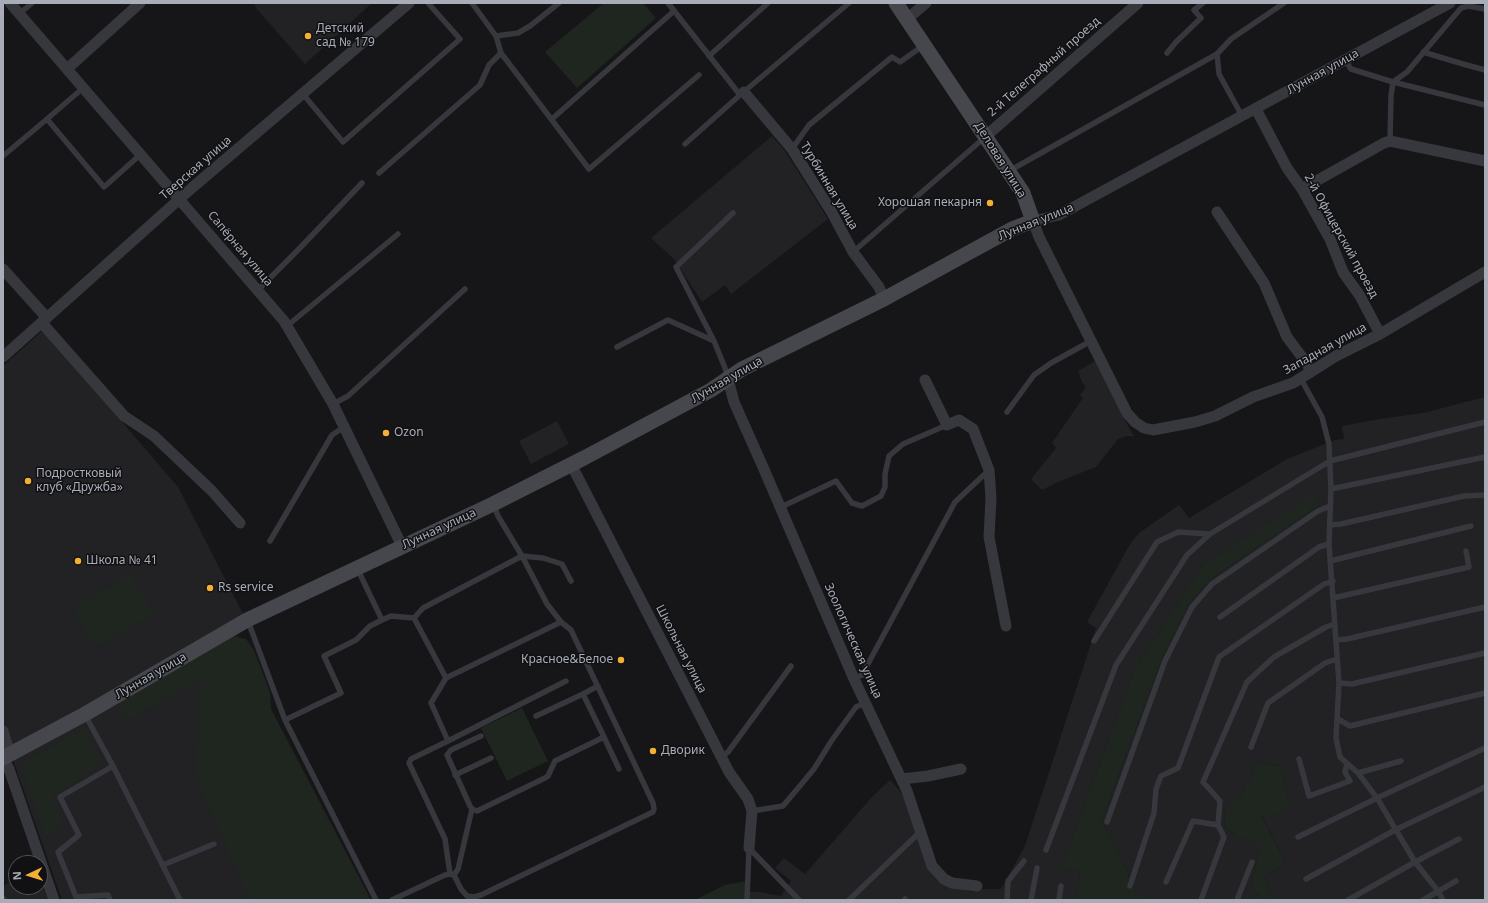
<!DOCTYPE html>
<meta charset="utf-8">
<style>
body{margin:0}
#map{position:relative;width:1488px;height:903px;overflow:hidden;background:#161618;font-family:"Noto Sans",sans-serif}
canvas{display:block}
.frame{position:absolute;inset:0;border:4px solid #a8adb8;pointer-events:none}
.north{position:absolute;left:8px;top:855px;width:40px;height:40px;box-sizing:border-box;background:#111113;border:1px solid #4d4f55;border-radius:50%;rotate:266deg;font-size:11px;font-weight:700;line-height:16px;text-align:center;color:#a8adb8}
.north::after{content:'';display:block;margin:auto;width:14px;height:18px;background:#f2b134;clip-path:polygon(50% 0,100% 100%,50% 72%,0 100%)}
</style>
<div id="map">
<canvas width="1488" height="903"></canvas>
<div class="frame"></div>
<div class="north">N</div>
</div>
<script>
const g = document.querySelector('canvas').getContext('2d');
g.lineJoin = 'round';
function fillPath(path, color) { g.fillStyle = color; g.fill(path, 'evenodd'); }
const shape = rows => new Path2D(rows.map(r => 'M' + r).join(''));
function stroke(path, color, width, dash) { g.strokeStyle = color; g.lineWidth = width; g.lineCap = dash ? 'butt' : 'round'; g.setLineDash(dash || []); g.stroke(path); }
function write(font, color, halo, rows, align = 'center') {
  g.font = font + ' "Noto Sans",sans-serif'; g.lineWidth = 3; g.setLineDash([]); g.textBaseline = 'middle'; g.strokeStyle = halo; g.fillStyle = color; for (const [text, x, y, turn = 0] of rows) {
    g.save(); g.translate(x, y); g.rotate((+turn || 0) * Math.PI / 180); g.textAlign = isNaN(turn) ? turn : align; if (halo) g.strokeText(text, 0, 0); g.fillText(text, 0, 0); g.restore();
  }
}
const built = shape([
 [254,3,372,3,305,64,256,8],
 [772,136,785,151,828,219,731,294,725,285,702,302,674,259,651,238],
 [43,330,178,487,243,614,3,753,3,366],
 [1095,361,1128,426,1134,436,1127,436,1118,439,1096,467,1060,481,1042,490,1031,479,1056,448,1052,443,1083,398,1080,395,1086,387,1082,382,1078,371],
 [1485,397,1485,900,1271,900,1273,897,1263,877,1286,864,1262,816,1291,810,1281,766,1258,762,1240,796,1236,798,1225,810,1224,818,1225,825,1230,831,1235,836,1254,843,1259,848,1250,890,1259,894,1256,900,1156,900,1136,892,1110,834,1101,822,1161,661,1188,605,1208,581,1319,505,1202,566,1134,670,1064,860,1059,865,1080,872,1076,900,699,900,748,892,759,892,781,896,791,881,775,868,784,858,805,874,871,798,890,780,901,792,908,803,929,867,948,883,971,892,980,889,1001,889,1025,846,1096,628,1087,622,1130,544,1139,533,1179,505,1189,518,1287,459,1335,440,1344,439,1342,426,1379,419,1423,413],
 [557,421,569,444,531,464,519,441],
 [205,652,338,900,62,900,13,760],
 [16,879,16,887,40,887,40,879,48,900,3,900,3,886]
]);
const green = shape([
 [604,3,643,3,656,18,577,88,545,52],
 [1314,494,1319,505,1208,581,1188,605,1161,661,1101,822,1110,834,1136,892,1156,900,1076,900,1080,872,1058,866,1064,860,1134,670,1202,566],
 [130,574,153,614,96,647,73,608],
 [234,636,246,639,254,650,270,692,271,709,371,900,250,900,196,776,200,679,128,720,117,701],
 [522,708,548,761,507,781,481,728],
 [84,728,103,762,52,796,64,826,45,837,21,765],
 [1258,762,1281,766,1291,810,1262,817,1286,864,1263,877,1273,897,1271,900,1256,900,1259,894,1250,890,1259,848,1254,843,1235,836,1225,825,1224,818,1225,810,1236,798,1240,796],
 [747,881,744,900,695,900,725,885]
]);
const lane = shape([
 [472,3,496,36,501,53,589,169,699,75],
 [668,3,740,95],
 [19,14,32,3],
 [496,36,518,33,530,26,559,3],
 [1423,52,1463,64,1485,70],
 [1167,53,1176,42,1201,18,1194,10,1203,3],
 [709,56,768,3],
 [1345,60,1351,69,1393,82,1485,105],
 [83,88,47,119,104,187,141,154],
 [302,93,343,142,460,39,428,3],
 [1242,116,1219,74,1217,54,1231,39,1284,3],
 [552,119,674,11],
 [1390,141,1391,96,1393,82,1407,72,1461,8,1468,6,1485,9],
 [685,144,740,95,849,3],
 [792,149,809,125,892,57,900,62,924,45],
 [3,156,47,119],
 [1009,171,1217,54],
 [379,173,480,85,489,65,501,53],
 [853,252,984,138],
 [258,290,297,251,362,183],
 [287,326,398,234],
 [617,347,668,320,714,341],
 [727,377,725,368,714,341,676,267,733,213],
 [1301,379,1322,417,1329,444,1331,489,1329,544,1339,683,1336,738,1340,757,1358,773,1377,798,1415,862,1438,891,1443,900],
 [333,404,348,396,465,289],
 [1007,412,1034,375,1051,363,1091,341],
 [1331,489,1485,457],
 [493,504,498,516,522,556,543,558,562,564,571,581],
 [781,507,836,481,852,503,862,506,881,496,885,487,885,474,889,456,903,444,947,425],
 [1330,525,1341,524,1464,496,1485,495],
 [270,541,332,435,344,427],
 [1330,561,1471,526],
 [358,570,382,620],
 [1333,598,1469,567,1466,551],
 [1220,617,1319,547,1329,544],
 [414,618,446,678],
 [248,621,285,720,376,900],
 [561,622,446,678,431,703,448,741,566,681],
 [1337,640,1347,639,1485,607],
 [1094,641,1157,542,1178,532,1210,534],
 [854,679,862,675,955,502,989,470],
 [1339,683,1352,684,1485,653],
 [85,715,113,766,60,797,79,835,58,852,76,897,108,895,110,900],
 [536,716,583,694],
 [1338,719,1350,726,1485,693],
 [285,720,341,693,324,656,356,640,370,626,382,620,391,616,414,618,423,608,522,556,547,604,561,622,571,630,653,803,654,809,653,812,481,895,474,897,467,896,461,889,454,875,450,874,445,875,392,900],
 [481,736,451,750,447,755,470,806,472,809,477,811,545,778,548,776,555,761,604,737,583,694,598,686],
 [604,737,619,769],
 [448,741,411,759,409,763,445,839,450,874],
 [1251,747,1268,703,1325,663,1337,659],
 [722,757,728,752,791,666],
 [1299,759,1309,796,1350,781,1345,772,1347,764],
 [113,766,180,900],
 [1358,773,1401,761],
 [455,775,491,758],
 [752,811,783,806,814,769,832,740,856,707,865,703],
 [1107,822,1165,661,1192,607,1212,584,1318,511,1330,506],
 [1298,837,1377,798,1485,748],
 [749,848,799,900],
 [1046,850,1116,665,1187,555,1210,534,1330,461,1485,422],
 [163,865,214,844],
 [454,875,458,869,472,809],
 [1306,879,1395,830,1485,787],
 [1166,882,1193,821,1218,825,1220,801,1203,782,1247,682,1274,657,1326,627,1335,624],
 [1130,886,1154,813,1156,789,1161,776,1178,768,1219,657,1324,584,1333,581],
 [3,898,4,900],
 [747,900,749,848],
 [849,900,920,832],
 [904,900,905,899],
 [1007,900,1008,881,1024,861],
 [1031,900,1037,868],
 [1059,900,1061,886],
 [1201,900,1224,837,1218,825],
 [1237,900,1252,862],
 [1348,900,1415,862,1459,839],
 [1423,900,1456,881]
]);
const street = shape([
 [10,3,284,321,333,404,402,546],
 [1450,3,1059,215,1033,221,1039,237,1127,413,1135,422,1144,428,1153,430,1195,422,1215,416,1253,397,1293,383,1336,356,1380,334,1485,272],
 [907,19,926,3],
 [67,69,140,3],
 [744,92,792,149,831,211,853,252,879,287,884,299],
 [1256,109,1287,168,1302,189,1330,239,1343,272,1360,296,1380,334],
 [986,136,1138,3],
 [1302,189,1384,143,1390,141,1485,161],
 [1217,212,1264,283,1287,337,1308,365,1310,373],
 [3,269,47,318],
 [42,323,124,416,154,436,212,491,240,523],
 [3,357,193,187,409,3],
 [728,379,734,402,763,467,854,679,907,791,932,866,944,879,952,883,977,886],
 [925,380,947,425,959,420,973,429,989,470,991,498,989,537,1006,626],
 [571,464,729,772,748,799,752,811,749,848],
 [3,731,10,754],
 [3,758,9,769,54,900],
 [902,779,928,776,961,769]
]);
const secondary = shape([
 [3,758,85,714,247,620,493,504,584,458,711,390,742,369,884,299,1012,229,1033,221,1023,193,896,3]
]);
const markers = [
 [308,36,4,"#f2b134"],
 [990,203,4,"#f2b134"],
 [386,433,4,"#f2b134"],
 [28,481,4,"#f2b134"],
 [78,561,4,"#f2b134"],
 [210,588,4,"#f2b134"],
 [621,660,4,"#f2b134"],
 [653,751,4,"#f2b134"]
];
const poiNames = [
 ["Детский",316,29],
 ["сад № 179",316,43],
 ["Хорошая пекарня",982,203,"right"],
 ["Ozon",394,433],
 ["Подростковый",36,474],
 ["клуб «Дружба»",36,488],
 ["Школа № 41",86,561],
 ["Rs service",218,588],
 ["Красное&Белое",613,660,"right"],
 ["Дворик",661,751]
];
const streetNames = [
 ["2-й Телеграфный проезд",1044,67,-41],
 ["Лунная улица",1323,72,-29],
 ["Деловая улица",1000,160,58],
 ["Тверская улица",196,168,-41],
 ["Турбинная улица",829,186,59],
 ["Лунная улица",1036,222,-22],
 ["2-й Офицерский проезд",1341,236,61],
 ["Сапёрная улица",240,249,50],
 ["Западная улица",1325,349,-29],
 ["Лунная улица",727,380,-30],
 ["Лунная улица",439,529,-25],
 ["Зоологическая улица",853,641,66],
 ["Школьная улица",681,649,63],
 ["Лунная улица",151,676,-30]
];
fillPath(built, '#222225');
fillPath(green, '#1e261f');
stroke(lane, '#37383d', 5.5);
stroke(street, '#37383d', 11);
stroke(secondary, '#45474d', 15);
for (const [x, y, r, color] of markers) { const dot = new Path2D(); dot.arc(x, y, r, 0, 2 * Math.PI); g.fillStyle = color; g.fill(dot); stroke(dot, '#111113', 1.5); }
write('12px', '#a8adb8', '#111113', poiNames, 'left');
write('12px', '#a8adb8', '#111113', streetNames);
</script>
